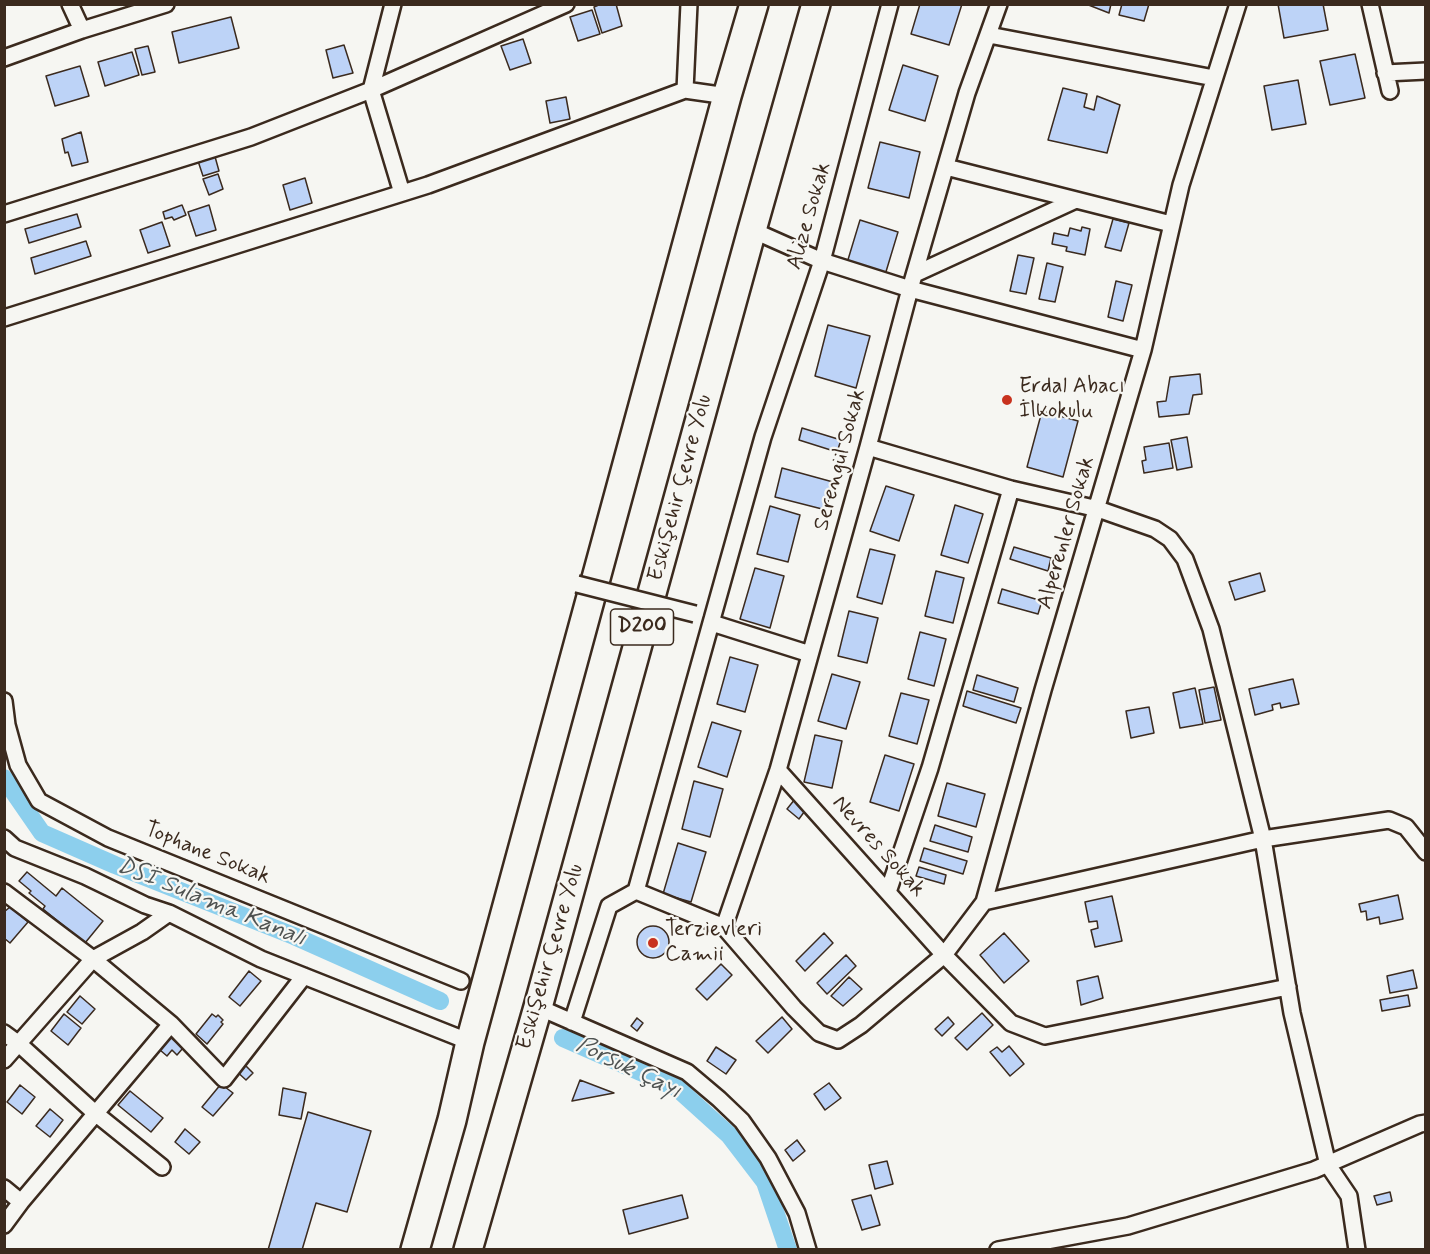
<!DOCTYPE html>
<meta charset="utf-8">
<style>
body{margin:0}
#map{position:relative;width:1430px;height:1254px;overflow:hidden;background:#f6f6f2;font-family:Mynerve,sans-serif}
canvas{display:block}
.frame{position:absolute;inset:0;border:6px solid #3b2a1e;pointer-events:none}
</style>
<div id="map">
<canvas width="1430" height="1254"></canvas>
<div class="frame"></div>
</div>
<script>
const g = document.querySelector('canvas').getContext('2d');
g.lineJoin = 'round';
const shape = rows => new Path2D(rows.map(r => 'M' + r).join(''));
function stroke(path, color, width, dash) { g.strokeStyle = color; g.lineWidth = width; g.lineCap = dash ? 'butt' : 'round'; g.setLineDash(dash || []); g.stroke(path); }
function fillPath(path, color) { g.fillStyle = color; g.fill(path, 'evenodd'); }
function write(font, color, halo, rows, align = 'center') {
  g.font = font + ' Mynerve,sans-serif'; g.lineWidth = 4.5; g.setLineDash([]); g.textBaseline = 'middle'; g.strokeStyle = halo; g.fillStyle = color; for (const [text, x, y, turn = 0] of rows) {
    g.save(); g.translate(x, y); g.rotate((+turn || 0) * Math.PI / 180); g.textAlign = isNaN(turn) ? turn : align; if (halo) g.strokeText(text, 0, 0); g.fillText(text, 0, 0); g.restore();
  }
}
const canal = shape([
 [4,778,42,833,115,865,294,936,440,1001],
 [563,1038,677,1088,729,1135,765,1182,788,1250]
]);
const building = shape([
 [601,4,616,4,622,26,602,33,594,7,601,4],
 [920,4,962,4,949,45,911,34,920,4],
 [1086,4,1111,4,1109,13,1086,4],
 [1122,4,1149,4,1144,21,1119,15,1122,4],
 [1278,4,1323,4,1328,30,1284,38,1278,4],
 [592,10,600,34,578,41,570,17,592,10],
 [231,17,239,48,179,63,172,32,231,17],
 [523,39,531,63,510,70,501,46,523,39],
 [344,45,353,73,333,78,326,50,344,45],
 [148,46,155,72,142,75,135,49,148,46],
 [132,52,139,75,105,86,98,62,132,52],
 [1355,54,1365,98,1330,105,1320,61,1355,54],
 [903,65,938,76,925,121,889,110,903,65],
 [80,66,89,96,55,106,46,76,80,66],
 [1298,80,1306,124,1272,130,1264,86,1298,80],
 [1063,88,1087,94,1084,107,1094,110,1097,96,1120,105,1107,153,1048,140,1063,88],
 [566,97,570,119,550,123,546,101,566,97],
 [81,132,88,162,72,166,68,152,65,153,62,139,81,132],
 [880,142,920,152,909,198,868,188,880,142],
 [214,153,219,171,203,176,197,158,214,153],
 [218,174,223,189,209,195,203,179,218,174],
 [305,178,312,203,290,210,283,185,305,178],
 [182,205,186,215,174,220,172,217,165,219,163,212,182,205],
 [209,205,216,230,196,236,188,212,209,205],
 [77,214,81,227,29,243,25,229,77,214],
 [1113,219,1129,223,1121,251,1105,247,1113,219],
 [860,220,898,232,885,275,847,263,860,220],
 [162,222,170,246,148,253,140,230,162,222],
 [1082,227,1090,229,1085,255,1066,251,1067,247,1052,244,1054,233,1068,236,1070,228,1081,231,1082,227],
 [86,241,91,256,35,274,31,258,86,241],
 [1018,255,1034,258,1026,294,1010,291,1018,255],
 [1047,263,1063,267,1055,302,1039,299,1047,263],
 [1116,281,1132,285,1123,321,1108,317,1116,281],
 [828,325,870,336,856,388,815,376,828,325],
 [1200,374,1202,394,1193,395,1189,414,1159,417,1157,402,1166,401,1170,377,1200,374],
 [1042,411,1078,421,1063,477,1027,467,1042,411],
 [802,428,841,440,837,452,799,440,802,428],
 [1187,437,1192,467,1177,470,1171,440,1187,437],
 [1169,443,1173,468,1144,473,1142,461,1146,460,1144,447,1169,443],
 [782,468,833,482,826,510,775,497,782,468],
 [886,486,914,495,899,541,870,531,886,486],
 [955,505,983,514,968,563,941,555,955,505],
 [770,506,800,515,788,562,757,554,770,506],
 [1014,547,1051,558,1048,571,1010,559,1014,547],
 [870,549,895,555,882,604,857,597,870,549],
 [755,568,784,576,770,628,740,619,755,568],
 [936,571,964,578,953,623,925,616,936,571],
 [1260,573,1265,591,1235,600,1229,582,1260,573],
 [1002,589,1042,601,1038,614,998,603,1002,589],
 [849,611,878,618,867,663,838,656,849,611],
 [920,632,946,639,934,686,908,679,920,632],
 [730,657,758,665,745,712,717,704,730,657],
 [832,674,860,682,846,729,818,721,832,674],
 [977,675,1018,688,1014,702,973,690,977,675],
 [1293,679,1299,704,1281,708,1280,703,1272,705,1273,710,1255,715,1249,689,1293,679],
 [1214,687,1221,720,1205,723,1199,690,1214,687],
 [1195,688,1203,724,1180,728,1173,693,1195,688],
 [967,691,1021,708,1016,723,963,706,967,691],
 [901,693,929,700,917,744,889,736,901,693],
 [1149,707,1154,733,1131,738,1126,711,1149,707],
 [712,722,741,731,727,777,698,767,712,722],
 [815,735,842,741,832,788,804,782,815,735],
 [885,755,914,764,899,811,870,802,885,755],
 [694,781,723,789,710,837,682,829,694,781],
 [947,783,985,794,976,827,938,816,947,783],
 [795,799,807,808,799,819,787,809,795,799],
 [935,825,972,837,968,852,930,841,935,825],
 [678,843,706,852,691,902,663,894,678,843],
 [924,848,967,861,963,874,920,861,924,848],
 [919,867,946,875,944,884,916,876,919,867],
 [27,872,56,896,62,888,103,921,85,943,43,909,45,906,29,893,31,891,19,881,27,872],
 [1398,895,1403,919,1380,924,1379,917,1367,920,1366,911,1361,912,1359,904,1398,895],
 [1112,896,1122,941,1095,947,1091,930,1098,928,1097,921,1089,922,1085,902,1112,896],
 [10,907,28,922,10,943,4,938,4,912,10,907],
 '637 942a16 16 0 1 1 32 0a16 16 0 1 1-32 0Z',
 [824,933,833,943,805,971,796,961,824,933],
 [1004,933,1029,961,1004,983,980,955,1004,933],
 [846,955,856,966,827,994,817,983,846,955],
 [721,964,732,975,707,1000,696,989,721,964],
 [1413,970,1417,988,1390,993,1387,976,1413,970],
 [249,971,261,981,240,1006,229,997,249,971],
 [1098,976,1103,998,1081,1005,1077,981,1098,976],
 [849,977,862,989,843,1006,831,996,849,977],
 [1408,995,1410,1006,1382,1011,1380,1000,1408,995],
 [80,996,95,1009,82,1024,67,1012,80,996],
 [982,1013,993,1025,967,1050,955,1038,982,1013],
 [64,1014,81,1028,68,1045,51,1031,64,1014],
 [212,1014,216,1017,218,1015,223,1020,221,1022,223,1024,207,1044,196,1034,212,1014],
 [782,1017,792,1029,768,1053,756,1041,782,1017],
 [948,1017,954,1024,942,1036,935,1029,948,1017],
 [637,1018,643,1023,637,1031,631,1026,637,1018],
 [170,1037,183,1048,177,1055,172,1050,167,1056,160,1050,170,1037],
 [1009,1046,1024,1064,1010,1076,990,1052,997,1047,1002,1052,1009,1046],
 [716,1047,736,1060,726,1074,707,1061,716,1047],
 [241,1061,253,1073,246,1080,234,1069,241,1061],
 [580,1080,614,1093,572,1101,580,1080],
 [829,1083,841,1098,825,1110,814,1094,829,1083],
 [221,1084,233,1093,213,1116,202,1107,221,1084],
 [20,1085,35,1097,22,1114,7,1102,20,1085],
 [283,1088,306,1093,301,1119,279,1115,283,1088],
 [130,1091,163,1118,151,1132,118,1105,130,1091],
 [50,1109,63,1120,50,1137,36,1126,50,1109],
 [308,1112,371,1131,347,1212,316,1203,302,1250,268,1250,308,1112],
 [185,1129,200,1142,189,1154,175,1142,185,1129],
 [797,1140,805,1151,793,1161,785,1150,797,1140],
 [887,1161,893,1184,875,1189,869,1165,887,1161],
 [1390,1192,1392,1201,1377,1205,1374,1196,1390,1192],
 [682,1195,688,1218,629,1234,623,1210,682,1195],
 [871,1195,880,1225,862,1230,852,1200,871,1195]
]);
const street = shape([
 [70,4,82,30],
 [393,4,371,90,402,193],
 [1370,4,1390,91],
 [989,35,1214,78],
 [4,58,82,30,166,4],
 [1385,73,1426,71],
 [685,90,689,4],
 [946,167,1171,224],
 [4,214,251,137,371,90,566,4],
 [752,230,822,261,910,289,1143,350],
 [915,274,1076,200],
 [4,318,428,185,685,90,727,96],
 [868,447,1011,489,1098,509,1155,529,1170,539,1185,559,1211,629,1263,839,1292,1013,1328,1165,1349,1196,1357,1250],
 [712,623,810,654],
 [4,701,7,725,18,765,39,801,108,838,461,981],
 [4,838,15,848,85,876,145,905,169,913],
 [636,891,724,927,794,1008,819,1033,838,1040,861,1025,944,955,778,770],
 [4,892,93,959,171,1024,224,1079,304,976],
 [888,892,930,768,1011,489],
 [984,902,1043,690,1143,350,1181,185,1238,4],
 [724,927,778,770,868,447,910,289,967,93,999,4],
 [1288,987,1045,1036,1011,1023,944,955,984,902,1263,839,1389,820,1406,827,1426,852],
 [538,1007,687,1072,719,1099,742,1121,768,1158,797,1213,808,1250],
 [572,1022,609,906,636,891,763,437,822,261,890,4],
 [4,1033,19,1044,95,1113,162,1167],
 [4,1060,93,959,142,932,169,913,261,959,470,1042],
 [4,1188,21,1202,171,1024],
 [4,1225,21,1202],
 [998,1250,1128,1226,1314,1170,1420,1124,1426,1123]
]);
const highway = shape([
 [415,1250,452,1120,470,1042,727,96,754,4],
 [468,1250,538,1007,752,230,816,4]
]);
const streetBridge = shape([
 [577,584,695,614]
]);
const markers = [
 [1007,400,6,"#c8321e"],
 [653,943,6,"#c8321e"]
];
const shields = [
 [642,627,63]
];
const shieldNames = [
 ["D200",642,627]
];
const streetNames = [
 ["Alize Sokak",810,216,-74],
 ["Serengül Sokak",841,460,-75],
 ["Eskişehir Çevre Yolu",681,488,-75],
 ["Alperenler Sokak",1067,533,-74],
 ["Nevres Sokak",878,847,48],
 ["Tophane Sokak",207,854,22],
 ["Eskişehir Çevre Yolu",551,957,-74]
];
const poiNames = [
 ["Erdal Abacı",1019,387],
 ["İlkokulu",1019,412],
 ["Terzievleri",665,930],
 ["Camii",665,955]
];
const waterNames = [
 ["DSİ Sulama Kanalı",211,903,22],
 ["Porsuk Çayı",628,1069,26]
];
stroke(canal, '#8ccfed', 18);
fillPath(building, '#bdd3f7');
stroke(building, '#3b2a1e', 1.5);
stroke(street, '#3b2a1e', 20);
stroke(highway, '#3b2a1e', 32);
stroke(street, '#f6f6f2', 15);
stroke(highway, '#f6f6f2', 27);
stroke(streetBridge, '#3b2a1e', 20, []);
stroke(streetBridge, '#f6f6f2', 15);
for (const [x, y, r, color] of markers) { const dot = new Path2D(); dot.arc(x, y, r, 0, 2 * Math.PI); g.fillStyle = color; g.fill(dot); stroke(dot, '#f6f6f2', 2); }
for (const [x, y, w] of shields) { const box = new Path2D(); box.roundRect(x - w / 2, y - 18, w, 36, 4.5); g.fillStyle = '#f6f6f2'; g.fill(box); stroke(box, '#3b2a1e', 1.5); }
write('bold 21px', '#3b2a1e', null, shieldNames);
write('22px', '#3b2a1e', '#f6f6f2', streetNames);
write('22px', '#3b2a1e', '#f6f6f2', poiNames, 'left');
write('italic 24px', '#4f5352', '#f6f6f2', waterNames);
</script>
